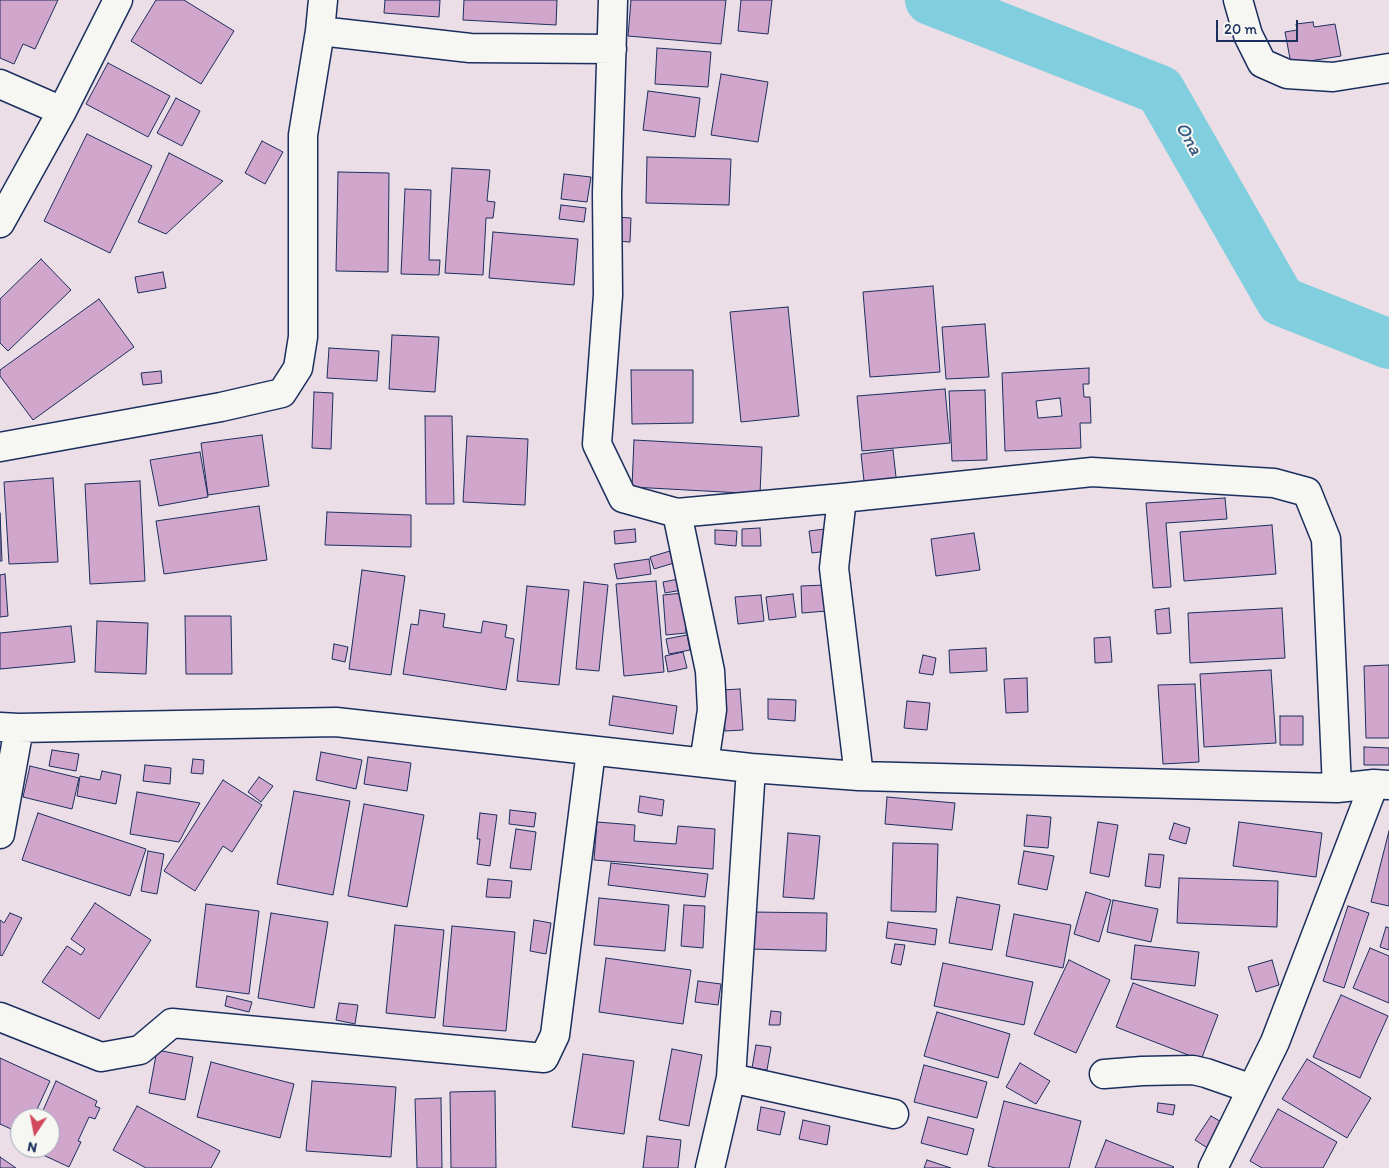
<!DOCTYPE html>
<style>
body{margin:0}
#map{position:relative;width:1389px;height:1168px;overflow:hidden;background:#ebdee7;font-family:Itim,sans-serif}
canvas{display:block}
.north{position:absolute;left:10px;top:1108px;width:50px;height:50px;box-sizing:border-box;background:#f6f6f2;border:1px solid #9ea6b7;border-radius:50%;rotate:191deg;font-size:14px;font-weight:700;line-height:20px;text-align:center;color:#1b2f5e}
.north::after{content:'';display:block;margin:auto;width:18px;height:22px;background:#d1495b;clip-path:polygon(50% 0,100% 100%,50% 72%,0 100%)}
.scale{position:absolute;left:1216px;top:20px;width:82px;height:22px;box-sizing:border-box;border:2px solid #1b2f5e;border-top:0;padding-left:6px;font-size:15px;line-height:18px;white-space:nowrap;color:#1b2f5e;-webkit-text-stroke:4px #f6f6f2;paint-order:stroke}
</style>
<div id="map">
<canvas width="1389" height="1168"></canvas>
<div class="north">N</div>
<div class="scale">20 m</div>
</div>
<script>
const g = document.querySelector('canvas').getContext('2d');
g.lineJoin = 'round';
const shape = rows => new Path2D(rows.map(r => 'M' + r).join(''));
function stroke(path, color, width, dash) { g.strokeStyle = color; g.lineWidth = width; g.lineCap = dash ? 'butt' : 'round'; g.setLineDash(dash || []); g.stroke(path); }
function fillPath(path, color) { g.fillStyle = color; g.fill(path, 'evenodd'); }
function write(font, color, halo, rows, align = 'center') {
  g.font = font + ' Itim,sans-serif'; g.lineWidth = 4; g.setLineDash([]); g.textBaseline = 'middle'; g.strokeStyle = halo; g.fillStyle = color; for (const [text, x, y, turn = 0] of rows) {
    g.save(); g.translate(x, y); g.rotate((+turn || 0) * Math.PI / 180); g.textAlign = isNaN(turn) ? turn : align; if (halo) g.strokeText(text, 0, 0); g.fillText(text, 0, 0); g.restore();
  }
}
const river = shape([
 [930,0,1160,90,1281,301,1389,344]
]);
const building = shape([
 [0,0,58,0,35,49,23,44,14,64,0,58,0,0],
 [156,0,184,0,234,31,201,84,131,41,156,0],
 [385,0,440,0,439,17,384,13,385,0],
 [464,0,557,0,556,25,463,20,464,0],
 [631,0,726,0,721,44,628,36,631,0],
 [741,0,772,0,768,34,738,31,741,0],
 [1313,22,1314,27,1335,24,1341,56,1291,64,1285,32,1297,30,1296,24,1313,22],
 [657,48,711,52,708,87,655,84,657,48],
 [108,63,170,96,148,137,86,104,108,63],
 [721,74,768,82,758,142,711,135,721,74],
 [648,91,700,98,695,137,643,130,648,91],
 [176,98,200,111,182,146,157,133,176,98],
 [87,134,152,166,110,253,44,221,87,134],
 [262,141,283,152,265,184,245,173,262,141],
 [169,153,223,181,166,234,138,222,169,153],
 [647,157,731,159,729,205,646,203,647,157],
 [452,168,490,170,487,201,495,202,493,218,486,218,483,275,445,273,452,168],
 [338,172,389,173,388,272,336,271,338,172],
 [564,174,591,177,587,202,561,199,564,174],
 [405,189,431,190,429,260,440,260,439,275,401,274,405,189],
 [561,205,586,208,584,222,559,219,561,205],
 [616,217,631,218,630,242,615,241,616,217],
 [493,232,578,239,574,285,489,278,493,232],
 [41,259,71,290,8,351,0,343,0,299,41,259],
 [163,272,166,288,138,293,135,277,163,272],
 [933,286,940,372,870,377,863,292,933,286],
 [99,299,134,347,33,420,0,376,0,370,99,299],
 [788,307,799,416,741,422,730,312,788,307],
 [985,324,989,377,946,379,942,327,985,324],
 [392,335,439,337,435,392,389,389,392,335],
 [329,348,379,351,377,381,327,378,329,348],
 [1089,368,1089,384,1083,384,1084,397,1090,397,1091,423,1080,423,1081,448,1005,451,1002,373,1089,368],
 [1060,398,1062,416,1038,418,1036,401,1060,398],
 [631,370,693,370,693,423,632,424,631,370],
 [161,371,162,383,143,385,141,373,161,371],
 [945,389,950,443,862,451,857,396,945,389],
 [985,390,987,460,952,461,949,391,985,390],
 [314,392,333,393,331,449,312,448,314,392],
 [425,416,452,416,454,504,426,504,425,416],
 [262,435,269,486,208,495,201,443,262,435],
 [467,436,528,439,525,505,463,502,467,436],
 [634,440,762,447,760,494,632,487,634,440],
 [893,450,897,486,865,490,861,454,893,450],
 [200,452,208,497,159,506,150,460,200,452],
 [53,478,58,562,9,564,4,482,53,478],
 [140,481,145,581,90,584,85,484,140,481],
 [1225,498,1227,519,1166,523,1171,587,1153,588,1146,503,1225,498],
 [259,506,267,560,164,574,156,521,259,506],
 [327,512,411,515,411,547,325,545,327,512],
 [0,513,2,561,0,561,0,513],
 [1272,525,1276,574,1184,581,1180,532,1272,525],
 [760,528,761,546,742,546,742,529,760,528],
 [635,529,636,542,615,544,614,531,635,529],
 [825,529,828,551,812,553,809,531,825,529],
 [715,530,737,531,736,546,715,544,715,530],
 [974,533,980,570,936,576,931,539,974,533],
 [670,551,674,563,654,569,650,557,670,551],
 [649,559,651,574,617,579,614,564,649,559],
 [362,570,405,576,391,675,349,669,362,570],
 [5,574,8,616,0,617,0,575,5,574],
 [679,579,682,590,665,593,663,582,679,579],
 [656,581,664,672,624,676,616,584,656,581],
 [584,582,608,585,599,671,576,669,584,582],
 [826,585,827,611,802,613,801,586,826,585],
 [527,586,569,590,559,685,517,681,527,586],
 [683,593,686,633,666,635,663,595,683,593],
 [793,594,796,617,769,620,766,597,793,594],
 [761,595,764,621,738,624,735,597,761,595],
 [1169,608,1171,633,1157,634,1155,610,1169,608],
 [1282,608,1285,658,1190,663,1188,613,1282,608],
 [420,610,445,614,443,627,481,633,483,621,507,625,505,637,514,639,506,690,403,674,411,624,418,625,420,610],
 [185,616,231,616,232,674,186,674,185,616],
 [97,621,148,623,146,674,95,672,97,621],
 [71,626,75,662,0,669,0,633,71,626],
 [687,635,690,650,669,654,666,639,687,635],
 [1110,637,1112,662,1095,663,1094,638,1110,637],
 [334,644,348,647,345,662,332,659,334,644],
 [986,648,987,671,950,673,949,650,986,648],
 [683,652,687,668,668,672,665,656,683,652],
 [923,655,936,658,933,675,919,673,923,655],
 [1389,665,1389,738,1366,738,1364,666,1389,665],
 [1271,670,1276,743,1204,747,1200,674,1271,670],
 [1027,678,1028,712,1006,713,1004,679,1027,678],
 [1195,684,1199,762,1163,764,1158,685,1195,684],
 [740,689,743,730,725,731,722,690,740,689],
 [613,696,677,706,673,734,609,725,613,696],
 [768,699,796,700,795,721,768,719,768,699],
 [907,701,930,703,927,730,904,728,907,701],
 [1280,716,1303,716,1303,745,1280,745,1280,716],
 [1364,747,1389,748,1389,765,1364,765,1364,747],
 [52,750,79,754,76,771,49,766,52,750],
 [321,752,362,760,356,789,316,780,321,752],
 [368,757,411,763,407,791,364,784,368,757],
 [193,759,204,760,203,774,191,773,193,759],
 [145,765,171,768,170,784,143,781,145,765],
 [30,766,79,778,72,809,23,797,30,766],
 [102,771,121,775,116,804,77,796,80,776,100,780,102,771],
 [259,777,273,786,261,802,248,792,259,777],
 [223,780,262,805,232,852,223,846,195,891,164,871,223,780],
 [294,791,350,801,333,895,277,884,294,791],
 [137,792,200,803,179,842,130,834,137,792],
 [640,796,664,800,662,816,638,812,640,796],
 [887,797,955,803,952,830,885,824,887,797],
 [364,804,424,815,407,907,348,896,364,804],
 [510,810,536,813,534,827,509,824,510,810],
 [38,813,146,849,130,896,22,860,38,813],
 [480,813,497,815,490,866,477,864,480,839,477,839,480,813],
 [1027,815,1051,817,1048,848,1024,846,1027,815],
 [597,822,635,825,634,841,676,844,678,826,715,829,713,869,594,860,597,822],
 [1098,822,1118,825,1109,877,1090,873,1098,822],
 [1239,822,1322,833,1316,877,1233,866,1239,822],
 [1174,823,1190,828,1186,844,1169,839,1174,823],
 [516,829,536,832,531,870,510,868,516,829],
 [1389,831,1389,906,1371,902,1389,831],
 [788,833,820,836,814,899,783,897,788,833],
 [893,843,938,844,936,912,891,911,893,843],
 [148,851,164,854,157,894,141,891,148,851],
 [1024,851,1054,856,1047,890,1018,884,1024,851],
 [1149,854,1164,855,1160,888,1145,886,1149,854],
 [611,863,708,874,705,897,608,885,611,863],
 [1179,878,1278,881,1277,927,1177,923,1179,878],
 [488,879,512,881,510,898,486,897,488,879],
 [1086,892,1111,900,1099,942,1074,934,1086,892],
 [957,897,1000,905,992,950,949,943,957,897],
 [599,898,669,905,665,951,594,945,599,898],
 [1113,900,1158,909,1151,942,1107,932,1113,900],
 [95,903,151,940,99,1019,42,982,67,946,81,955,85,949,71,939,95,903],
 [206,904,259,911,249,994,196,987,206,904],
 [684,905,705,906,703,948,681,946,684,905],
 [1348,906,1369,913,1344,988,1323,981,1348,906],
 [751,912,827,913,826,951,750,949,751,912],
 [10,913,22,918,2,956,0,955,0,920,4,923,10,913],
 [271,913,328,922,314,1008,258,998,271,913],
 [1014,914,1071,925,1063,968,1006,956,1014,914],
 [534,920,551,923,546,954,530,951,534,920],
 [888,922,937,929,935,945,886,938,888,922],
 [395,925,444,930,435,1018,386,1013,395,925],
 [452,926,515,932,506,1031,443,1026,452,926],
 [1386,927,1389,928,1389,950,1380,947,1386,927],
 [895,944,905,945,901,965,891,963,895,944],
 [1135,945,1199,952,1195,986,1131,979,1135,945],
 [1370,948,1389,956,1389,1003,1353,988,1370,948],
 [606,958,691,970,683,1024,599,1012,606,958],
 [1069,960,1110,980,1076,1053,1034,1034,1069,960],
 [1272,960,1279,985,1256,992,1248,967,1272,960],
 [943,963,1033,982,1024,1025,934,1006,943,963],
 [698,981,721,984,718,1005,695,1002,698,981],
 [1133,983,1218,1015,1201,1060,1116,1027,1133,983],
 [1341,995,1388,1016,1360,1078,1313,1057,1341,995],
 [227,996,252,1002,249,1012,225,1006,227,996],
 [339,1003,358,1005,355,1024,336,1020,339,1003],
 [771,1011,781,1012,780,1025,769,1025,771,1011],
 [937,1012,1010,1034,998,1078,924,1056,937,1012],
 [756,1045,771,1047,767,1070,752,1068,756,1045],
 [672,1049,702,1055,689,1126,659,1120,672,1049],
 [157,1050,193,1057,185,1100,149,1093,157,1050],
 [583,1054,634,1061,624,1134,572,1127,583,1054],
 [0,1058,50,1081,33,1118,20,1118,20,1133,0,1124,0,1058],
 [1307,1059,1371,1098,1347,1138,1282,1099,1307,1059],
 [211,1062,294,1084,280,1138,197,1117,211,1062],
 [1020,1063,1050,1081,1036,1104,1006,1087,1020,1063],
 [924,1065,987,1082,977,1118,914,1102,924,1065],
 [56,1081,97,1101,95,1106,100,1108,95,1119,89,1117,78,1141,81,1142,69,1167,28,1148,50,1148,50,1118,35,1118,37,1113,41,1115,56,1081],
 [312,1081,396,1087,391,1157,306,1151,312,1081],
 [495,1091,496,1168,451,1168,450,1092,495,1091],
 [441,1098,442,1168,417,1168,415,1099,441,1098],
 [1004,1101,1081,1121,1069,1168,995,1168,988,1166,1004,1101],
 [1158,1103,1175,1105,1173,1115,1157,1112,1158,1103],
 [137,1106,220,1151,211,1168,146,1168,113,1150,137,1106],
 [761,1107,785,1112,780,1135,757,1130,761,1107],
 [1278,1109,1337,1142,1323,1168,1262,1168,1250,1161,1278,1109],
 [1211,1116,1225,1124,1209,1149,1195,1140,1211,1116],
 [928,1117,974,1129,967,1155,921,1143,928,1117],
 [803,1120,830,1126,827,1145,799,1139,803,1120],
 [647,1136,681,1140,678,1168,643,1168,647,1136],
 [1106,1140,1174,1167,1173,1168,1095,1168,1106,1140],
 [0,1157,16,1168,0,1168,0,1157],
 [927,1160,951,1168,924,1168,927,1160]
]);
const minor = shape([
 [613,0,607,193,608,295,597,444,623,498,677,513,710,671,712,710,704,763],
 [1238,0,1248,35,1262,63,1287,74,1333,77,1389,68],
 [320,31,470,48,612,49],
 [0,84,62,111],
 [0,223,62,111,118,0],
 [0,447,221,407,282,393,298,368,303,337,303,135,320,31,323,0],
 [842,498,834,568,859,776],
 [677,513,842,498,1092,472,1274,483,1307,492,1326,539,1337,788],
 [0,727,19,728,336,722,751,768,859,776,1337,788,1374,784,1389,785],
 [0,834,19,728],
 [0,1017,101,1057,140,1050,172,1023,544,1058,555,1035,591,751],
 [1104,1074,1142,1071,1193,1070,1206,1073,1252,1089],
 [731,1078,894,1114],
 [710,1168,731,1078,751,768],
 [1213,1168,1275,1042,1374,784]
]);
const waterNames = [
 ["Ona",1188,139,60]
];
stroke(river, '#80cede', 50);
fillPath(building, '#d0a6cc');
stroke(building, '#1b2f5e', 1);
stroke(minor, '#1b2f5e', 31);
stroke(minor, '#f6f6f2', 28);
write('italic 19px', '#34577e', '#f6f6f2', waterNames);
</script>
